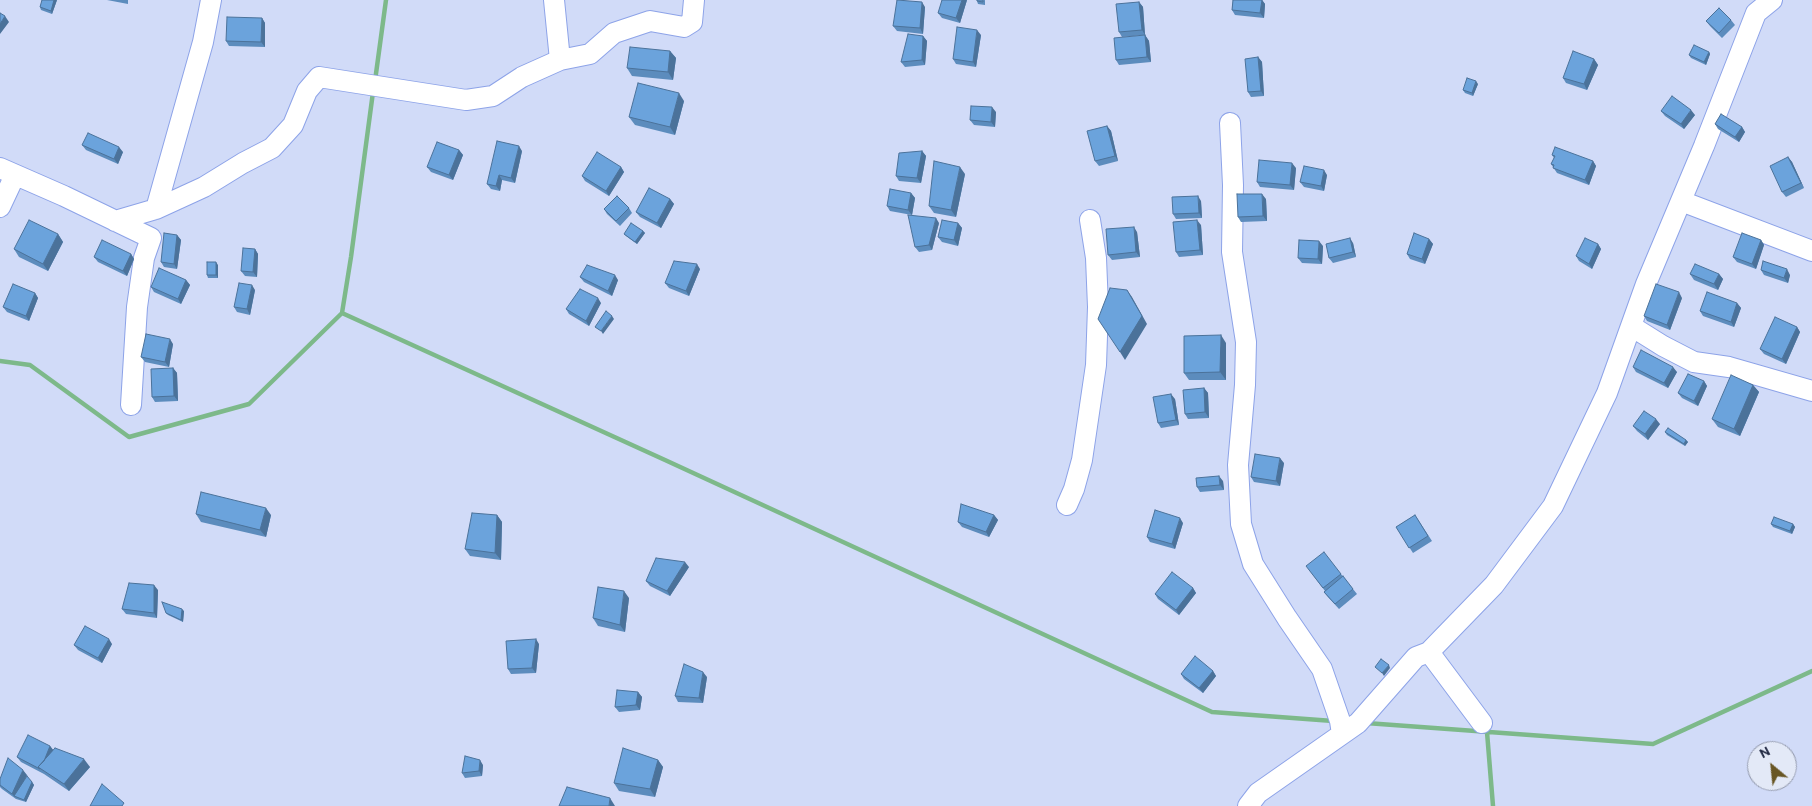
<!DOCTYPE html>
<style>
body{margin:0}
#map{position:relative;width:1812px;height:806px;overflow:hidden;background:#d1dbf8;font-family:Overpass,sans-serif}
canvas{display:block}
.north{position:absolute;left:1747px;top:741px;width:50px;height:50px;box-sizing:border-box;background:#e3e9f7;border:1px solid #9299ac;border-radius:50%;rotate:332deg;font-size:14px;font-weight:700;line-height:20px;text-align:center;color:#19213b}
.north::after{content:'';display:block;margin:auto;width:18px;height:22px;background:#685624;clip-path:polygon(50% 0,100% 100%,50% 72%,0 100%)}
</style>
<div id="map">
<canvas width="1812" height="806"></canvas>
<div class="north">N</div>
</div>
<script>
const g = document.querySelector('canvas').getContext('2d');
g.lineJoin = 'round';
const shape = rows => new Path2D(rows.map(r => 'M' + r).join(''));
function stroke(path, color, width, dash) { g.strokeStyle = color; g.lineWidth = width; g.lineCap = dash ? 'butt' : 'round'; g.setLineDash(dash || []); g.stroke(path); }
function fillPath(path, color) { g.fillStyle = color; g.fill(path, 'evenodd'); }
const stream = shape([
 [375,81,386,0],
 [342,313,351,257,373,92],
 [0,361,30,365,129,437,249,404,342,313,665,460,1212,712,1333,721],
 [1366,723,1653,744,1812,671],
 [1487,732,1493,806]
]);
const minor = shape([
 [554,0,560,60],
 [1230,123,1233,185,1232,252,1246,342,1245,385,1238,465,1241,524,1253,564,1287,618,1322,669,1340,721,1342,734],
 [0,168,64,196,151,238,144,258,137,307,131,405],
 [1681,201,1812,251],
 [0,207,15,175],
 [156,209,204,187,243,163,272,148,293,125,307,91,319,77,466,100,493,96,522,77,560,60,590,54,614,33,650,21,684,27,692,22,694,0],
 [115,221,156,209,203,42,211,0],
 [1631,326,1663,346,1694,362,1729,367,1812,391],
 [1067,505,1074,489,1082,460,1096,365,1098,307,1096,258,1090,220],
 [1482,723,1429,652,1494,585,1553,506,1607,393,1646,284,1704,146,1756,13,1772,0],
 [1248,806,1258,793,1358,723,1416,657,1429,652]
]);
const wall = shape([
 [57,0,52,14,41,10,40,7],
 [107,0,128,0,128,4],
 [967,0,960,23,942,18,938,13],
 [985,0,985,5,978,4,977,1],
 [1233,0,1262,0,1265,4,1264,18,1235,15,1232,10],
 [1139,2,1143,7,1145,35,1122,37,1119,32],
 [925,7,923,34,897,31,893,26],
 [262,18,265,23,265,47,229,46,226,41],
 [1731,20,1735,25,1722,38,1710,26,1706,21],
 [981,35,976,67,956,64,953,59],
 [1145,35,1149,41,1151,62,1119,65,1116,60],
 [923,36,927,41,925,65,905,67,901,62],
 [670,51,676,58,673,80,632,76,627,68],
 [1709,52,1710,54,1706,65,1691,58,1689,55],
 [1258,57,1262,62,1264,96,1251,97,1248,92],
 [1594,59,1598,65,1587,90,1566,83,1563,78],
 [1478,84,1473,96,1465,93,1463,90],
 [684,101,675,135,635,125,629,117],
 [1661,111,1695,115,1684,129,1665,116],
 [996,112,995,127,974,125,970,120],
 [1715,124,1742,127,1745,132,1739,142,1718,129],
 [1107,126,1111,131,1118,161,1099,166,1095,161],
 [82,145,123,152,118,164,86,150],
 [459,150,463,155,453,180,431,172,427,167],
 [522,151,515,183,502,180,500,191,491,189,487,184],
 [922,151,926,156,921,183,899,181,896,176],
 [1552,155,1593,161,1596,166,1589,185,1557,173,1551,164,1554,158],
 [1788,157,1792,162,1804,188,1786,197,1782,192],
 [621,167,624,172,609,196,585,181,582,176],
 [1296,168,1294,190,1260,187,1257,182],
 [965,174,956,217,934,213,929,206],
 [1327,175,1324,191,1304,187,1300,182],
 [911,193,915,198,912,215,890,211,887,206],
 [670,199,674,204,661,228,640,217,636,212],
 [1266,199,1267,221,1241,222,1238,217],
 [1201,201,1202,218,1176,219,1173,214],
 [629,208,632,213,620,226,607,214,604,209],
 [939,223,932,250,919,252,915,247],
 [958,223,962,228,958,246,942,242,938,237],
 [1201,225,1203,255,1179,257,1176,252],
 [643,231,645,233,637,244,626,236,624,234],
 [1137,232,1140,257,1112,260,1108,255],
 [58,234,63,242,48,271,19,257,14,249],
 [177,235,181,240,177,269,164,267,161,262],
 [1429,239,1433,244,1425,264,1410,259,1407,254],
 [1761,240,1764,245,1756,269,1737,262,1733,257],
 [1353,243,1356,257,1333,263,1329,258],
 [1598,244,1601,249,1592,269,1579,261,1576,256],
 [1323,246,1322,264,1302,263,1298,258],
 [255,249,258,254,257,277,245,276,241,271],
 [131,254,134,259,127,276,98,262,94,257],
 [218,265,218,278,208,278,207,275],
 [700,269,689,296,669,288,665,283],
 [1761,270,1790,275,1788,283,1764,275],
 [1690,274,1719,274,1723,279,1718,290,1694,280],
 [580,277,618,280,612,296,584,282],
 [186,280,190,285,181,304,154,292,151,287],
 [255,290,250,315,237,312,234,307],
 [35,293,38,298,29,321,7,312,3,307],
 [1682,298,1670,330,1647,321,1644,316],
 [601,303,589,326,569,314,566,309],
 [1737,303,1741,308,1734,327,1703,316,1700,311],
 [1797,327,1800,332,1786,364,1764,354,1760,349],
 [1226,343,1226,380,1189,380,1184,373],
 [173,344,169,367,145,362,141,357],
 [1633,367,1677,372,1668,388,1636,372],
 [173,368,177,373,178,401,155,402,152,397],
 [1704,381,1707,386,1698,406,1682,398,1678,393],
 [1753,385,1759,392,1740,436,1718,427,1712,419],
 [1204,388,1208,393,1209,418,1188,419,1185,414],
 [1175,399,1179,425,1161,428,1158,423],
 [1660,424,1648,440,1637,431,1633,426],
 [1665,432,1686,440,1688,442,1685,446,1667,435],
 [1284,463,1280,486,1254,482,1251,477],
 [1223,481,1224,490,1200,492,1197,487],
 [196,514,271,515,266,537,201,522],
 [497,515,502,522,501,560,470,556,465,549],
 [994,515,998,520,989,537,962,527,958,522],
 [1415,515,1432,541,1413,553,1396,527],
 [1183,523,1175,549,1150,542,1147,537],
 [1771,524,1793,524,1795,527,1792,534,1773,527],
 [689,567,670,596,650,586,646,581],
 [1310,571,1341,574,1357,594,1339,609,1328,597,1324,592,1325,591],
 [1193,588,1196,593,1179,615,1158,599,1155,594],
 [158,590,157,618,126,614,122,609],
 [629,598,625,632,598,626,593,618],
 [184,611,183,622,168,615,166,613],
 [112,644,102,663,78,650,74,645],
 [539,644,536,673,511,674,508,669],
 [1213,671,1216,676,1203,693,1184,679,1181,674],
 [707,677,703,703,678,702,675,696],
 [638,692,642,697,640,710,619,712,615,707],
 [50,746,53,750,90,767,69,791,44,774,21,762,17,757],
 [658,760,663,767,655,797,619,791,614,783],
 [483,765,482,776,465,778,462,773],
 [27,775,23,782,32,782,34,785,26,802,16,799,2,789,0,787,0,779]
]);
const shadedWall = shape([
 [54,0,57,0,52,14,51,11],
 [962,0,967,0,960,23,956,18],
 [1262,0,1265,4,1264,18,1260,13],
 [922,2,925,7,923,34,920,28],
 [1139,2,1143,7,1145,35,1142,30],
 [5,16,9,22,0,34,0,24],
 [262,18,265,23,265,47,261,42],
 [977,30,981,35,976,67,973,62],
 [1145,35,1149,41,1151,62,1147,57],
 [923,36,927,41,925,65,922,60],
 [670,51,676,58,673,80,668,72],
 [1709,52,1710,54,1706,65,1704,62],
 [1258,57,1262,62,1264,96,1261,91],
 [1594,59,1598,65,1587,90,1584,84],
 [1476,81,1478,84,1473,96,1472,93],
 [679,93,684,101,675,135,670,127],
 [992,107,996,112,995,127,991,122],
 [1691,110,1695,115,1684,129,1681,124],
 [1107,126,1111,131,1118,161,1115,156],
 [1742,127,1745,132,1739,142,1735,137],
 [519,146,522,151,515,183,511,178],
 [119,147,123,152,118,164,114,159],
 [459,150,463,155,453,180,449,175],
 [922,151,926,156,921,183,917,178],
 [1788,157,1792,162,1804,188,1801,183],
 [1593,161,1596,166,1589,185,1585,180],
 [1292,163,1296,168,1294,190,1290,185],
 [621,167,624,172,609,196,606,191],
 [960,167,965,174,956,217,951,210],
 [1324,170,1327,175,1324,191,1321,186],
 [499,175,502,180,500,191,496,186],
 [911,193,915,198,912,215,908,210],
 [1262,194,1266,199,1267,221,1263,216],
 [1198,196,1201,201,1202,218,1199,213],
 [670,199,674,204,661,228,657,223],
 [936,218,939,223,932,250,929,245],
 [1197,220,1201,225,1203,255,1200,250],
 [958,223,962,228,958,246,954,240],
 [1134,227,1137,232,1140,257,1136,252],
 [643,231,645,233,637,244,635,242],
 [58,234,63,242,48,271,43,264],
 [177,235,181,240,177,269,174,264],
 [1350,238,1353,243,1356,257,1353,252],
 [1429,239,1433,244,1425,264,1422,259],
 [1761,240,1764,245,1756,269,1752,264],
 [1319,241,1323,246,1322,264,1318,259],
 [1598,244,1601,249,1592,269,1589,264],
 [255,249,258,254,257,277,253,272],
 [131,254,134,259,127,276,123,271],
 [216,262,218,265,218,278,216,275],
 [697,264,700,269,689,296,686,291],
 [1787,269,1790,275,1788,283,1784,278],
 [1719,274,1723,279,1718,290,1714,284],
 [615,275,618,280,612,296,608,291],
 [186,280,190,285,181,304,178,299],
 [252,285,255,290,250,315,247,309],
 [1127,290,1132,297,1147,324,1125,360,1120,352],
 [1679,292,1682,298,1670,330,1667,325],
 [35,293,38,298,29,321,26,316],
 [598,298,601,303,589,326,586,321],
 [1737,303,1741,308,1734,327,1731,322],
 [612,316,614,319,603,334,601,331],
 [1797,327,1800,332,1786,364,1782,359],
 [1221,335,1226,343,1226,380,1220,372],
 [170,339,173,344,169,367,165,362],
 [1673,367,1677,372,1668,388,1664,383],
 [173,368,177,373,178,401,174,396],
 [1704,381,1707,386,1698,406,1694,401],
 [1753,385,1759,392,1740,436,1734,429],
 [1204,388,1208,393,1209,418,1205,412],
 [1171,394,1175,399,1179,425,1176,420],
 [1656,419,1660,424,1648,440,1645,434],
 [1686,440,1688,442,1685,446,1684,444],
 [1280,458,1284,463,1280,486,1276,481],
 [1219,476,1223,481,1224,490,1220,485],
 [266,508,271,515,266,537,260,530],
 [497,515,502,522,501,560,495,553],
 [994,515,998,520,989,537,986,532],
 [1180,518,1183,523,1175,549,1172,544],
 [1793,524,1795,527,1792,534,1790,531],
 [685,562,689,567,670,596,667,591],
 [154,585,158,590,157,618,154,613],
 [1193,588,1196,593,1179,615,1176,610],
 [624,591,629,598,625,632,620,625],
 [182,609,184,611,183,622,181,620],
 [109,639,112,644,102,663,98,658],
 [536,639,539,644,536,673,532,668],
 [1389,665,1390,668,1384,676,1382,673],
 [1213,671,1216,676,1203,693,1199,688],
 [703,672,707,677,703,703,699,698],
 [638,692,642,697,640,710,636,705],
 [50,746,54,751,41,768],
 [84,759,90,767,69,791,64,784],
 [480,760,483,765,482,776,479,771],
 [658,760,663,767,655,797,650,789],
 [23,770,27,775,17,797,14,796,12,794],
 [32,782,34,785,26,802,24,800],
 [610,798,615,806,609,806]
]);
const building = shape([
 [42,0,54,0,51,11,40,7,42,0],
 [897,0,922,2,920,28,893,26,897,0],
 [942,0,962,0,956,18,938,13,942,0],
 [977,0,983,0,983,2,977,1,977,0],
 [1233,0,1262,0,1260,13,1232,10,1233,0],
 [1139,2,1142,30,1119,32,1116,4,1139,2],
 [1719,8,1731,20,1719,33,1706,21,1719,8],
 [0,13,5,16,0,24,0,13],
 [227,17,262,18,261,42,226,41,227,17],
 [957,27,977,30,973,62,953,59,957,27],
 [908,34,923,36,922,60,901,62,908,34],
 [1145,35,1147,57,1116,60,1114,38,1145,35],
 [1694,45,1709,52,1704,62,1689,55,1694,45],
 [630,47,670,51,668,72,627,68,630,47],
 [1573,51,1594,59,1584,84,1563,78,1573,51],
 [1258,57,1261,91,1248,92,1245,59,1258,57],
 [1467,78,1476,81,1472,93,1463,90,1467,78],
 [638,83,679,93,670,127,629,117,638,83],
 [1672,96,1691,110,1681,124,1661,111,1672,96],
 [971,106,992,107,991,122,970,120,971,106],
 [1721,114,1742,127,1735,137,1715,124,1721,114],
 [1107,126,1115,156,1095,161,1087,131,1107,126],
 [88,133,119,147,114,159,82,145,88,133],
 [497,141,519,146,511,178,499,175,496,186,487,184,497,141],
 [437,142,459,150,449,175,427,167,437,142],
 [1555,147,1593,161,1585,180,1553,168,1554,165,1551,164,1555,156,1552,155,1555,147],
 [922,151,917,178,896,176,899,153,922,151],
 [597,152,621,167,606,191,582,176,597,152],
 [1788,157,1801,183,1782,192,1770,166,1788,157],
 [1259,160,1292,163,1290,185,1257,182,1259,160],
 [934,161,960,167,951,210,929,206,934,161],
 [1304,166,1324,170,1321,186,1300,182,1304,166],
 [649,188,670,199,657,223,636,212,649,188],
 [890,189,911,193,908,210,887,206,890,189],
 [1237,194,1262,194,1263,216,1238,217,1237,194],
 [617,196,629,208,616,221,604,209,617,196],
 [1198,196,1199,213,1173,214,1172,197,1198,196],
 [908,215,936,218,929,245,915,247,908,215],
 [29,220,58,234,43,264,14,249,29,220],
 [942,220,958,223,954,240,938,237,942,220],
 [1197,220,1200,250,1176,252,1173,222,1197,220],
 [631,223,643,231,635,242,624,234,631,223],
 [1134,227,1136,252,1108,255,1106,229,1134,227],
 [164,233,177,235,174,264,161,262,164,233],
 [1414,233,1429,239,1422,259,1407,254,1414,233],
 [1742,233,1761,240,1752,264,1733,257,1742,233],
 [1350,238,1353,252,1329,258,1326,244,1350,238],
 [1585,238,1598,244,1589,264,1576,256,1585,238],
 [102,240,131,254,123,271,94,257,102,240],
 [1299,240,1319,241,1318,259,1298,258,1299,240],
 [243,248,255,249,253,272,241,271,243,248],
 [674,261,697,264,686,291,665,283,674,261],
 [1763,261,1787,269,1784,278,1761,270,1763,261],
 [207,262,216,262,216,275,207,275,207,262],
 [1695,264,1719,274,1714,284,1690,274,1695,264],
 [587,265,615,275,608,291,580,277,587,265],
 [159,268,186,280,178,299,151,287,159,268],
 [239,283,252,285,247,309,234,307,239,283],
 [13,284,35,293,26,316,3,307,13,284],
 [1656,284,1679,292,1667,325,1644,316,1656,284],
 [1110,288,1127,290,1142,316,1120,352,1098,319,1110,288],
 [580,289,598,298,586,321,566,309,580,289],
 [1707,292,1737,303,1731,322,1700,311,1707,292],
 [606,311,612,316,601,331,595,327,606,311],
 [1775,317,1797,327,1782,359,1760,349,1775,317],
 [146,334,170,339,165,362,141,357,146,334],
 [1221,335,1220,372,1184,373,1184,336,1221,335],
 [1641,350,1673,367,1664,383,1633,367,1641,350],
 [173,368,174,396,152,397,151,369,173,368],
 [1688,374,1704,381,1694,401,1678,393,1688,374],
 [1731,375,1753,385,1734,429,1712,419,1731,375],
 [1204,388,1205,412,1185,414,1183,390,1204,388],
 [1171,394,1176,420,1158,423,1153,397,1171,394],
 [1644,411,1656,419,1645,434,1633,426,1644,411],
 [1668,428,1686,440,1684,444,1665,432,1668,428],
 [1255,454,1280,458,1276,481,1251,477,1255,454],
 [1219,476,1220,485,1197,487,1196,478,1219,476],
 [201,492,266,508,260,530,196,514,201,492],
 [961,504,994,515,986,532,958,522,961,504],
 [1155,510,1180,518,1172,544,1147,537,1155,510],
 [472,513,497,515,495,553,465,549,472,513],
 [1415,515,1428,536,1409,548,1396,527,1415,515],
 [1774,517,1793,524,1790,531,1771,524,1774,517],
 [1324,552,1341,574,1323,588,1306,566,1324,552],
 [656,558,685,562,667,591,646,581,656,558],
 [1172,572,1193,588,1176,610,1155,594,1172,572],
 [1343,576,1353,589,1335,604,1324,592,1343,576],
 [129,583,154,585,154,613,122,609,129,583],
 [598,587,624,591,620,625,593,618,598,587],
 [162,602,182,609,181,620,166,613,162,602],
 [85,626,109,639,98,658,74,645,85,626],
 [536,639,532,668,508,669,506,641,536,639],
 [1195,656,1213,671,1199,688,1181,674,1195,656],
 [1381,659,1389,665,1382,673,1375,667,1381,659],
 [684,664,703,672,699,698,675,696,684,664],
 [617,690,638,692,636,705,615,707,617,690],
 [28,735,50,746,44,761,38,767,40,769,17,757,28,735],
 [55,748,84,759,64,784,38,767,55,748],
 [623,748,658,760,650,789,614,783,623,748],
 [465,756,480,760,479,771,462,773,465,756],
 [8,758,23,770,12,794,0,785,0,779,8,758],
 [27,776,32,782,24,800,14,796,27,776],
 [102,784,124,803,122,806,90,806,102,784],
 [567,787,610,798,609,806,559,806,567,787]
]);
stroke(stream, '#7db98a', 4.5);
stroke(minor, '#8da3e8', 22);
stroke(minor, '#fff', 20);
fillPath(wall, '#5c8cbd');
fillPath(shadedWall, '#4b729a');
fillPath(building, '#6ba3dc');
stroke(building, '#4b729a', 1);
</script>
